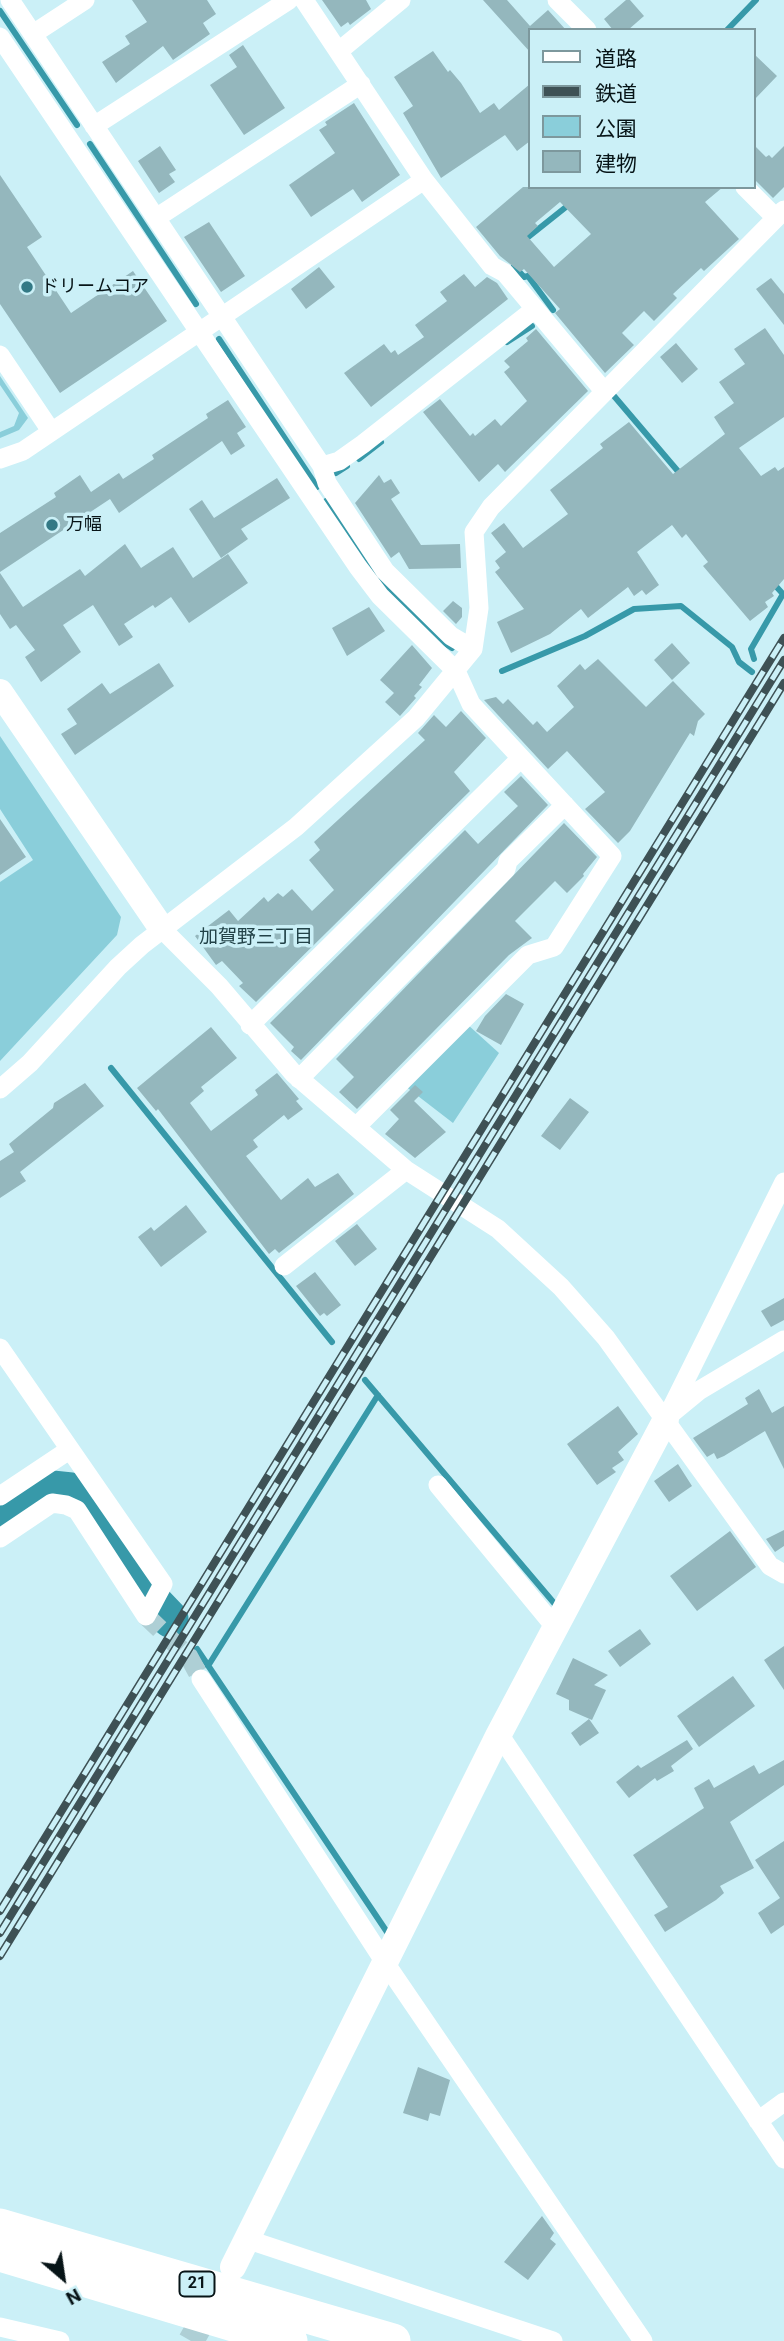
<!DOCTYPE html>
<meta charset="utf-8">
<style>
body{margin:0}
#map{position:relative;width:784px;height:2341px;overflow:hidden;background:#cbf0f7;font-family:Roboto,"Noto Sans JP",sans-serif}
canvas{display:block}
.legend{position:absolute;left:528px;top:28px;width:228px;height:161px;box-sizing:border-box;background:#cbf0f7;border:2px solid #7d989d;margin:0;padding:9px 12px;list-style:none;font-size:21px;color:#071417}
.legend li{display:flex;align-items:center;gap:14px;height:35px}
.legend b{width:35px;border:2px solid #7d989d}
.north{position:absolute;left:28px;top:2243px;width:70px;height:70px;-webkit-text-stroke:5px #cbf0f7;paint-order:stroke;rotate:151deg;font-size:19px;font-weight:700;line-height:28px;text-align:center;color:#071417}
.north::after{content:'';display:block;margin:auto;width:24px;height:32px;background:#071417;clip-path:polygon(50% 0,100% 100%,50% 72%,0 100%)}
</style>
<div id="map">
<canvas width="784" height="2341"></canvas>
<ul class="legend">
<li><b style="height:9px;background:#fff"></b>道路</li>
<li><b style="height:9px;background:#3e5155"></b>鉄道</li>
<li><b style="height:19px;background:#8aceda"></b>公園</li>
<li><b style="height:19px;background:#94b7bd"></b>建物</li>
</ul>
<div class="north">N</div>
</div>
<script>
const g = document.querySelector('canvas').getContext('2d');
g.lineJoin = 'round';
function fillPath(path, color) { g.fillStyle = color; g.fill(path, 'evenodd'); }
const shape = rows => new Path2D(rows.map(r => 'M' + r).join(''));
function stroke(path, color, width, dash) { g.strokeStyle = color; g.lineWidth = width; g.lineCap = dash ? 'butt' : 'round'; g.setLineDash(dash || []); g.stroke(path); }
function write(font, color, halo, rows, align = 'center') {
  g.font = font + ' Roboto,"Noto Sans JP",sans-serif'; g.lineWidth = 7; g.setLineDash([]); g.textBaseline = 'middle'; g.strokeStyle = halo; g.fillStyle = color; for (const [text, x, y, turn = 0] of rows) {
    g.save(); g.translate(x, y); g.rotate((+turn || 0) * Math.PI / 180); g.textAlign = isNaN(turn) ? turn : align; if (halo) g.strokeText(text, 0, 0); g.fillText(text, 0, 0); g.restore();
  }
}
const green = shape([
 [0,376,28,418,19,430,0,438,0,432,14,426,19,413,0,385],
 [0,736,121,917,117,935,0,1061,0,882,33,860,0,809],
 [467,1024,499,1053,453,1123,405,1086]
]);
const stream = shape([
 [0,11,77,125],
 [727,30,756,0],
 [90,144,196,304],
 [522,242,571,203],
 [514,266,524,277,528,276,553,310],
 [219,339,317,487],
 [507,342,532,326],
 [614,396,682,476],
 [359,459,381,442],
 [336,473,347,466],
 [326,501,377,577,440,640,452,648],
 [754,659,751,649,783,594,773,583],
 [502,671,585,636,634,609,681,606,732,647,739,662,752,672],
 [111,1068,332,1342],
 [365,1380,554,1603],
 [197,1649,389,1935],
 [208,1666,378,1395]
]);
const river = shape([
 [0,1519,39,1493,52,1489,71,1491,88,1501,149,1597,170,1619]
]);
const building = shape([
 [132,0,207,0,216,14,203,23,210,34,173,60,163,46,116,83,102,62,130,44,125,36,147,22],
 [322,0,366,0,371,9,350,25,348,22,341,27],
 [483,0,507,0,530,26,548,10,566,30,530,30,530,52],
 [626,0,630,0,644,16,628,30,613,30,604,19],
 [243,45,285,108,244,135,210,85,237,67,229,55],
 [433,51,448,72,450,70,461,83,480,113,494,103,499,110,530,84,530,141,517,151,505,135,441,178,403,113,413,106,394,77],
 [754,54,777,76,754,100],
 [354,103,400,175,362,202,353,189,311,217,289,185,335,153,319,130,327,125,325,122],
 [754,145,766,157,769,155,772,158,784,146,784,187,773,198,754,179],
 [160,146,176,170,169,174,175,182,159,193,138,161],
 [0,175,42,237,27,247,71,313,133,271,167,321,60,393,0,304],
 [523,187,723,187,705,202,739,239,704,271,701,268,673,294,677,298,654,321,644,311,622,333,634,345,605,373,555,313,560,309,524,269,520,272,500,256,476,227],
 [560,202,591,234,554,267,527,236,538,226,535,223],
 [209,222,245,276,221,292,184,237],
 [319,267,335,287,306,309,291,289],
 [464,274,475,287,487,277,497,283,508,299,371,407,344,373,384,344,391,353,395,350,398,355,424,337,415,325,447,301,440,292],
 [771,278,784,294,784,325,756,289],
 [765,328,784,355,784,417,739,448,761,476,775,467,778,471,784,467,784,579,772,593,774,596,765,602,768,607,750,621,703,566,708,562,686,534,682,538,672,525,637,552,659,585,646,595,642,590,634,596,628,587,588,618,581,609,550,634,511,653,497,622,524,609,495,572,500,568,495,561,506,552,491,533,504,523,523,548,568,514,550,490,603,448,600,444,629,422,673,474,725,434,714,417,734,403,719,382,745,364,734,349],
 [536,329,588,391,505,472,498,464,479,482,423,412,440,399,470,436,473,433,475,436,495,419,501,426,527,401,504,372,510,367,504,361,528,341,526,338],
 [676,343,698,369,682,383,660,357],
 [228,400,246,427,237,433,245,446,231,455,222,441,119,513,110,499,0,572,0,533,56,497,54,493,80,475,91,492,119,473,123,479,154,459,152,455,208,418,206,414],
 [379,475,384,483,391,479,400,493,391,499,421,545,460,544,461,568,409,569,399,552,391,558,355,503],
 [277,478,290,498,241,529,248,539,221,558,189,509,202,500,214,518],
 [125,544,141,568,173,547,193,578,228,554,248,583,189,623,171,597,155,608,153,605,124,624,133,637,119,646,93,605,63,625,81,652,41,682,25,657,35,650,16,625,10,629,0,614,0,573,23,607,80,569,85,576],
 [453,601,462,608,462,617,456,624,443,611],
 [369,607,385,631,347,656,332,628],
 [672,643,690,663,672,680,654,660],
 [412,645,432,668,419,685,422,687,414,696,416,698,400,716,385,702,394,693,380,680],
 [598,659,646,707,673,681,705,714,698,721,694,736,690,733,630,831,618,843,585,809,605,792,567,751,548,769,484,700,496,697,503,704,508,699,533,725,537,721,547,732,574,707,557,686,580,664,585,670],
 [159,663,174,686,75,755,61,734,77,724,67,709,102,683,110,694],
 [461,711,486,738,454,772,470,791,256,1002,239,986,243,983,222,961,216,965,195,936,229,910,238,921,264,897,268,902,278,893,283,897,292,889,312,911,334,890,309,860,320,850,314,842,425,740,418,733,434,715,446,727],
 [521,776,548,805,301,1060,291,1051,294,1047,270,1023,465,830,478,844,518,806,504,792],
 [0,819,26,857,0,875],
 [564,823,597,857,583,874,584,876,567,893,555,881,515,921,532,938,509,955,357,1109,339,1092,354,1077,336,1059],
 [506,994,524,1004,501,1045,476,1031,485,1016],
 [211,1027,237,1058,201,1087,204,1091,190,1103,211,1131,258,1095,255,1090,277,1073,299,1099,296,1101,303,1109,288,1120,284,1115,253,1140,258,1147,246,1156,281,1200,308,1178,315,1187,338,1173,354,1194,279,1253,275,1249,269,1254,158,1109,156,1111,137,1088],
 [85,1083,104,1106,20,1172,26,1181,0,1198,0,1161,14,1152,9,1144,53,1108,54,1103],
 [415,1085,423,1092,414,1101,446,1132,415,1158,385,1134,399,1119,390,1110],
 [570,1098,589,1112,560,1150,541,1136],
 [186,1205,207,1232,161,1267,138,1237,151,1227,154,1231],
 [357,1224,377,1249,355,1266,335,1241],
 [315,1272,341,1305,327,1316,324,1313,320,1316,296,1286],
 [784,1298,784,1320,771,1327,761,1311],
 [759,1389,772,1413,784,1406,784,1469,765,1431,724,1456,717,1459,714,1453,707,1457,693,1438,748,1404,745,1398],
 [618,1406,638,1434,618,1452,624,1460,612,1468,616,1472,597,1485,567,1444],
 [678,1464,692,1486,669,1502,654,1481],
 [784,1530,784,1546,775,1552,766,1539],
 [730,1531,756,1567,697,1611,670,1576],
 [640,1629,651,1644,620,1667,608,1651],
 [784,1646,784,1690,764,1660],
 [573,1658,608,1675,594,1685,606,1690,592,1720,569,1710,569,1700,556,1694],
 [733,1676,755,1706,699,1747,677,1716],
 [589,1719,599,1733,580,1746,571,1733],
 [687,1740,693,1749,671,1766,674,1771,657,1781,655,1778,629,1798,616,1782,638,1765,641,1768],
 [784,1760,784,1785,730,1822,754,1868,720,1886,724,1893,716,1900,665,1932,654,1915,668,1907,633,1855,704,1808,694,1788,709,1779,714,1788,754,1765,759,1774],
 [784,1841,784,1925,771,1934,758,1913,780,1898,755,1860],
 [418,2067,450,2080,440,2116,430,2113,428,2121,403,2113],
 [542,2216,554,2233,550,2239,556,2244,528,2280,504,2262]
]);
const streetTunnel = shape([
 [146,1616,189,1657,201,1679]
]);
const secondaryTunnel = shape([
 [191,2341,213,2302]
]);
const street = shape([
 [10,0,322,466,327,483,385,571,451,636,473,649],
 [304,0,424,180,492,266,505,273,604,391],
 [557,0,587,30],
 [33,34,85,0],
 [0,37,358,567,380,596,456,671,471,704,612,856,554,947,528,955,356,1127],
 [339,51,401,0],
 [94,126,289,0],
 [745,187,776,218],
 [156,218,361,84],
 [0,355,51,431],
 [0,459,23,451,424,180],
 [322,466,339,461,363,444,535,309],
 [162,929,219,986,294,1074,406,1170,498,1229,561,1287,606,1338,770,1566,784,1574],
 [250,1025,521,758],
 [299,1079,506,869,508,861,565,805],
 [0,1089,30,1063,118,967,142,945,296,827,416,718,473,649,479,608,474,532,491,507,784,210],
 [284,1266,406,1170],
 [0,1348,163,1584,146,1616,77,1510,66,1505,52,1503,0,1538],
 [672,1413,700,1390,784,1340],
 [666,1419,784,1182],
 [438,1485,555,1627],
 [0,1496,69,1450],
 [201,1679,386,1964,643,2341],
 [499,1734,784,2159],
 [758,2121,784,2102],
 [249,2240,553,2341],
 [0,2327,60,2341]
]);
const secondary = shape([
 [0,692,162,929],
 [233,2267,499,1734,666,1419]
]);
const highway = shape([
 [0,2226,393,2341],
 [0,2254,290,2341]
]);
const rail = shape([
 [0,1911,784,638],
 [0,1933,784,660],
 [0,1956,784,683]
]);
const markers = [
 [27,287,7,"#337985"],
 [52,525,7,"#337985"]
];
const shields = [
 [197,2284,35]
];
const shieldNames = [
 ["21",197,2284]
];
const poiNames = [
 ["ドリームコア",41,287],
 ["万幅",66,525]
];
const neighbourhoodNames = [
 ["加賀野三丁目",256,938]
];
fillPath(green, '#8aceda');
stroke(stream, '#3799a9', 6);
stroke(river, '#3799a9', 37);
fillPath(building, '#94b7bd');
stroke(streetTunnel, '#aecfd5', 19, [19, 10]);
stroke(secondaryTunnel, '#aecfd5', 26, [26, 13]);
stroke(street, '#fff', 19);
stroke(secondary, '#fff', 26);
stroke(highway, '#fff', 35);
stroke(rail, '#3e5155', 8);
stroke(rail, '#cbf0f7', 5, [16]);
for (const [x, y, r, color] of markers) { const dot = new Path2D(); dot.arc(x, y, r, 0, 2 * Math.PI); g.fillStyle = color; g.fill(dot); stroke(dot, '#cbf0f7', 2.5); }
for (const [x, y, w] of shields) { const box = new Path2D(); box.roundRect(x - w / 2, y - 12.5, w, 25, 5); g.fillStyle = '#cbf0f7'; g.fill(box); stroke(box, '#071417', 2); }
write('bold 16px', '#071417', null, shieldNames);
write('18px', '#071417', '#cbf0f7', poiNames, 'left');
write('19px', '#224248', '#cbf0f7', neighbourhoodNames);
</script>
